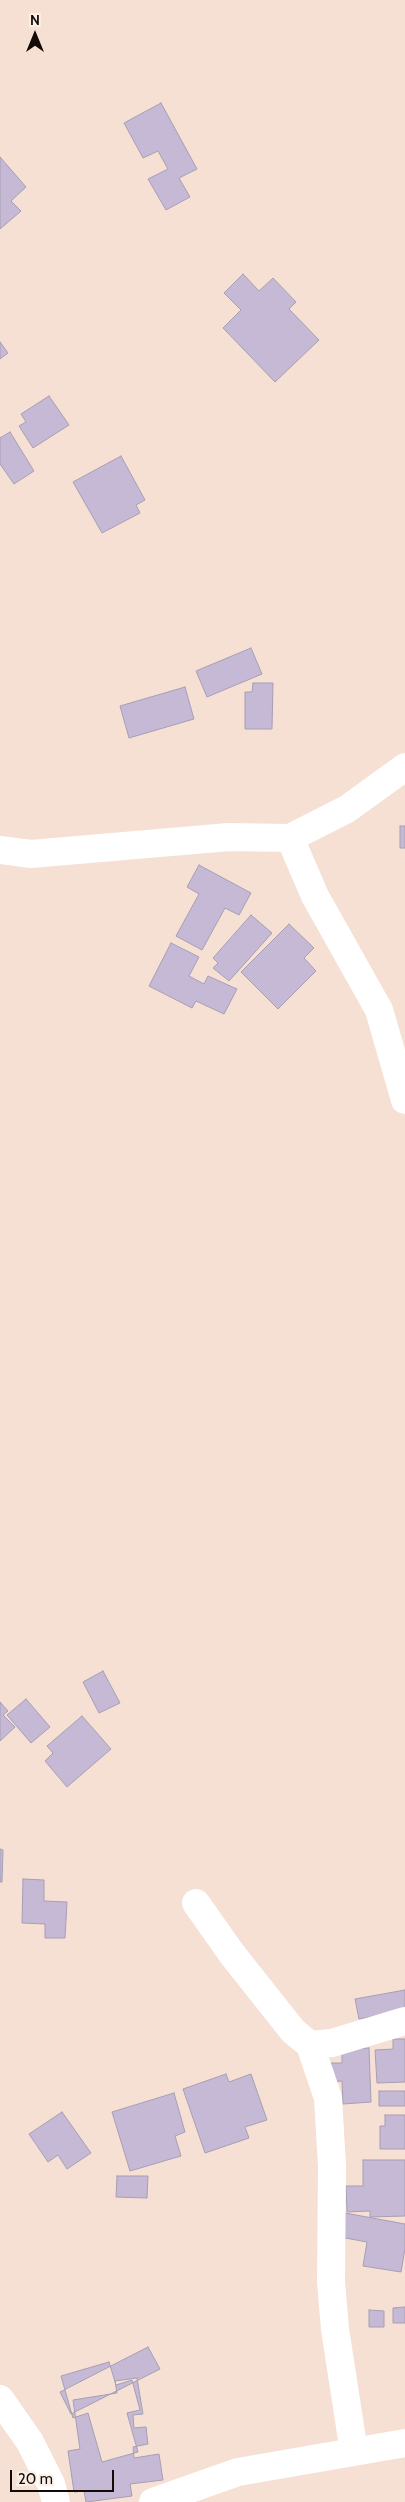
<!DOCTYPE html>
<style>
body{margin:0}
#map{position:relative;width:405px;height:2502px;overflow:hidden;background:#f5e0d3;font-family:Cabin,sans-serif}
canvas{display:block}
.north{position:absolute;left:10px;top:10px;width:50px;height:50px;-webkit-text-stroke:4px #fcefe7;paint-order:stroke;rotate:0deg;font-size:14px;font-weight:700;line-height:20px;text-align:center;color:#120b07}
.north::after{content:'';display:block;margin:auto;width:18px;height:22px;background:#120b07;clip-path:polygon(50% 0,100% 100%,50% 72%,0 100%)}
.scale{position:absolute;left:10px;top:2470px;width:104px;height:22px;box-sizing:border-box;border:2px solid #120b07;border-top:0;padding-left:6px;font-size:15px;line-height:18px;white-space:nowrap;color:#120b07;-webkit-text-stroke:4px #fcefe7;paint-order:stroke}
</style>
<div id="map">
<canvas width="405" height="2502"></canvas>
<div class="north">N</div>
<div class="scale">20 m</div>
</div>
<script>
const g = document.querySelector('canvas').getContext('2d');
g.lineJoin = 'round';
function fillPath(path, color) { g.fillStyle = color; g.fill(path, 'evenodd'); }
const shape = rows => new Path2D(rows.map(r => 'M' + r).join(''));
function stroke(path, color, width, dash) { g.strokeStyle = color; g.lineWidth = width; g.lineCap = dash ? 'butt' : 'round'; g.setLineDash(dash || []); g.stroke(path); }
const building = shape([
 [161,103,197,169,179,178,190,197,166,210,148,179,168,169,158,151,143,158,124,123,161,103],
 [0,157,26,187,11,201,21,211,0,229,0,157],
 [243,274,259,291,273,278,296,302,289,309,319,340,275,382,223,328,241,310,224,293,243,274],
 [0,342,8,353,0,359,0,342],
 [49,396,69,425,33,448,19,426,26,422,21,414,49,396],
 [10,432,34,471,14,484,0,464,0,438,10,432],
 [121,456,145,500,136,505,140,513,102,533,73,482,121,456],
 [251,648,262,674,207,697,196,671,251,648],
 [253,683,273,683,272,729,245,729,245,692,252,692,253,683],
 [185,687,194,719,129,738,120,706,185,687],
 [400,826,405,826,405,848,400,848,400,826],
 [199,865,251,893,239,915,225,908,202,950,176,936,199,894,187,887,199,865],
 [251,915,272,933,229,981,213,968,218,963,213,958,251,915],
 [289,924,314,948,304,958,316,971,278,1009,241,972,289,924],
 [171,943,199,957,189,976,204,984,208,976,237,989,224,1014,196,1001,192,1008,149,986,171,943],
 [103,1671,120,1703,99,1713,83,1682,103,1671],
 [26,1699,50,1727,31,1743,7,1715,26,1699],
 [0,1702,8,1711,3,1715,15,1727,0,1741,0,1702],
 [82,1716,111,1749,67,1787,45,1761,53,1753,47,1746,82,1716],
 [0,1849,3,1850,2,1882,0,1882,0,1849],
 [23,1879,44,1880,44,1901,67,1902,65,1938,45,1938,45,1924,22,1923,23,1879],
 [405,1990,405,2011,359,2019,355,1999,405,1990],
 [393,2039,405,2039,405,2082,377,2083,375,2050,393,2049,393,2039],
 [369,2048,371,2102,343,2104,342,2081,329,2082,329,2063,342,2063,342,2049,369,2048],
 [226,2074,229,2082,251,2074,267,2120,245,2127,249,2138,205,2153,183,2089,226,2074],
 [379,2091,405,2091,405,2106,379,2106,379,2091],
 [174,2093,185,2132,175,2136,181,2156,130,2171,112,2112,174,2093],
 [62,2112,91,2153,67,2169,58,2155,48,2162,29,2134,62,2112],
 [385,2115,405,2115,405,2149,380,2149,380,2126,385,2126,385,2115],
 [363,2160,405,2160,405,2216,370,2217,370,2211,347,2212,346,2186,363,2186,363,2160],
 [117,2176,148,2176,147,2198,116,2197,117,2176],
 [345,2213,405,2224,405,2249,401,2272,363,2266,367,2242,340,2237,345,2213],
 [405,2307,405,2323,393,2323,393,2308,405,2307],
 [369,2310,384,2311,384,2327,369,2327,369,2310],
 [148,2347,160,2369,71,2414,60,2392,148,2347],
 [109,2362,116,2385,132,2380,140,2410,127,2413,138,2452,102,2462,88,2413,73,2418,61,2376,109,2362],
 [137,2378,143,2414,133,2415,134,2428,146,2427,148,2444,133,2447,134,2458,159,2454,163,2480,130,2484,132,2496,86,2502,84,2491,74,2492,68,2451,80,2449,73,2400,117,2393,115,2381,137,2378]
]);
const minor = shape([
 [290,838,315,896,379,1010,405,1100],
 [0,850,31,854,229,837,290,838,347,809,405,767],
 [196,1903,232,1954,293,2031,310,2045,332,2043,405,2021],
 [310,2045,328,2098,332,2166,331,2282,335,2329,354,2452],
 [0,2399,30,2442,51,2484,56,2502],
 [153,2502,238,2472,405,2443]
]);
fillPath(building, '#c5b9d6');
stroke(building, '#a79eb2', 1);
stroke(minor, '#fff', 28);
</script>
